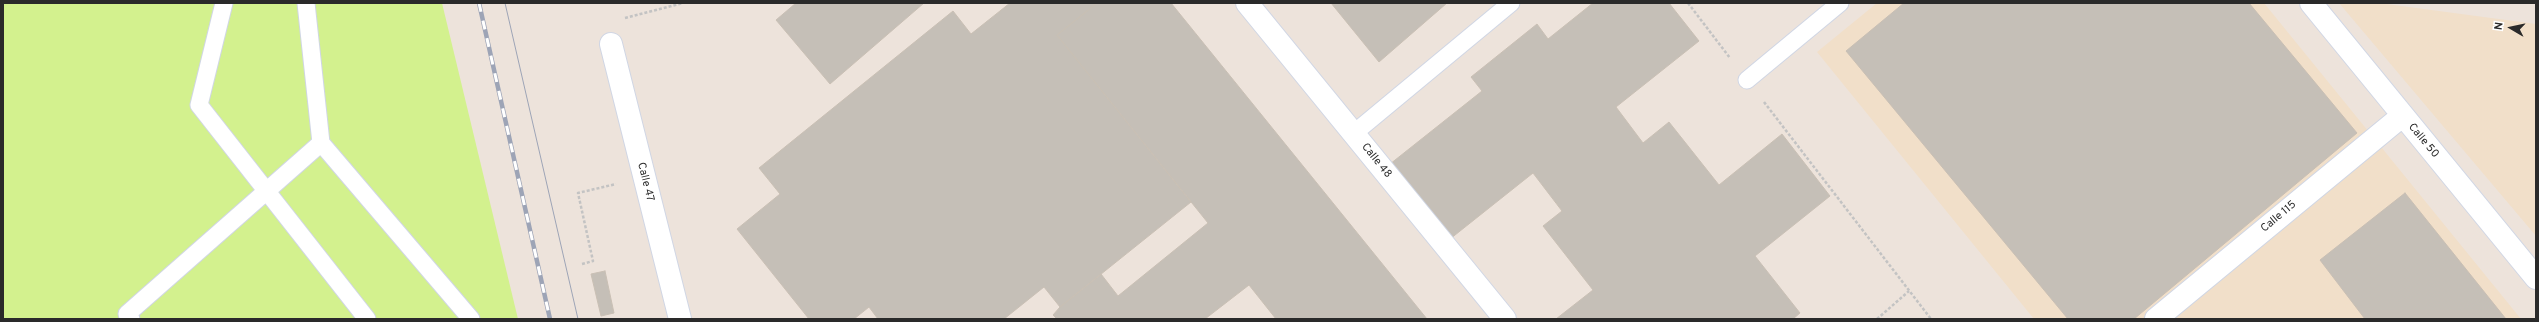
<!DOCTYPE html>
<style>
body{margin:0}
#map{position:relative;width:2539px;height:322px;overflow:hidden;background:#ede3db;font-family:Overpass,sans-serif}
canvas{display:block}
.frame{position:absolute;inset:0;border:4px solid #2a2a2a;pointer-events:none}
.north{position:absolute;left:2491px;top:8px;width:40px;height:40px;-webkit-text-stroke:3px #fff;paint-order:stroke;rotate:279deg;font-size:11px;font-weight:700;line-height:16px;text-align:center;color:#2a2a2a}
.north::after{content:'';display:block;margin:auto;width:14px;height:18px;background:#2a2a2a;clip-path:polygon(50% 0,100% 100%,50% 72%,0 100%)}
</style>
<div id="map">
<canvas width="2539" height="322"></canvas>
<div class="frame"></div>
<div class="north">N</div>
</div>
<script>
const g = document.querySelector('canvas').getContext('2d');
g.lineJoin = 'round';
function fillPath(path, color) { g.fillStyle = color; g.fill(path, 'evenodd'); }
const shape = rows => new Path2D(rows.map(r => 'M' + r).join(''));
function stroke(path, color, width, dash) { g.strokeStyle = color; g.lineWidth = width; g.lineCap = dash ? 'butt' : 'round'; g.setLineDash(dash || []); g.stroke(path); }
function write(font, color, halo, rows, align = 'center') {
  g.font = font + ' Overpass,sans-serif'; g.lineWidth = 3.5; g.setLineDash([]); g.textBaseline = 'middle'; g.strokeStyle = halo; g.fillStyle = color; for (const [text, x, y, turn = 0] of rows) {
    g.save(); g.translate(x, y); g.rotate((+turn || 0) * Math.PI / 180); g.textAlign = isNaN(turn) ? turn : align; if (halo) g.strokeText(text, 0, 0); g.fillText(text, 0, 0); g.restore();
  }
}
const education = shape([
 [1877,3,2264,3,2521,319,2034,319,1817,52],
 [2339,3,2379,3,2536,24,2536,236]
]);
const pitch = shape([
 [3,3,442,3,518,319,3,319]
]);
const building = shape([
 [796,3,924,3,830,84,776,20,796,3],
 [1010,3,1097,3,1057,35,1191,202,1060,307,1044,287,1004,319,878,319,869,307,854,319,809,319,737,229,780,194,759,168,953,11,971,34,1010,3],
 [1097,3,1171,3,1427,319,1276,319,1249,285,1205,319,1057,319,1053,315,1060,307,1101,274,1118,296,1208,223,1057,35,1097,3],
 [1331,3,1447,3,1379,62,1331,3],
 [1593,3,1669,3,1699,41,1616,107,1643,143,1669,122,1719,185,1782,134,1830,196,1755,256,1800,313,1793,319,1556,319,1593,290,1543,226,1562,211,1533,173,1445,243,1385,168,1482,91,1471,77,1537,24,1548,39,1593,3],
 [1904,3,2249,3,2357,133,2134,319,2068,319,1846,51,1904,3],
 [2405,193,2506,319,2365,319,2320,260,2405,193],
 [605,271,614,313,601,316,591,274,605,271]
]);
const path = shape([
 [1688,3,1730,58],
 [625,18,683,3],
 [1764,102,1931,319],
 [582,264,593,261,578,193,616,184],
 [1877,319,1909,291]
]);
const lane = shape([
 [224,3,199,105,367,319],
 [306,3,321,143,471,319],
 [1747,80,1840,3],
 [1353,134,1511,3],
 [131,319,127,314,321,143]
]);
const street = shape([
 [1247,3,1505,319],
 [2311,3,2536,278],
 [611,44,680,319],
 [2156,319,2402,116]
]);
const tram = shape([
 [505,3,578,319]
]);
const rail = shape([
 [479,3,550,319]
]);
const streetNames = [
 ["Calle 50",2423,141,50],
 ["Calle 48",1376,161,51],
 ["Calle 47",645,182,76],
 ["Calle 115",2279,217,-40]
];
fillPath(education, '#f1dfc9');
fillPath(pitch, '#d3f18e');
fillPath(building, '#c5bfb7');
stroke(building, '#c9bfb4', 1);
stroke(lane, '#d0d6e4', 19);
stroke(street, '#d0d6e4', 24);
stroke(path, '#c3c3c3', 2.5, [3, 2]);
stroke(lane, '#fff', 17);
stroke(street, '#fff', 22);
stroke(tram, '#9da4b6', 1);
stroke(rail, '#9da4b6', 4.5);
stroke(rail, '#fff', 3, [9]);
write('11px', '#2a2a2a', '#fff', streetNames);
</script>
